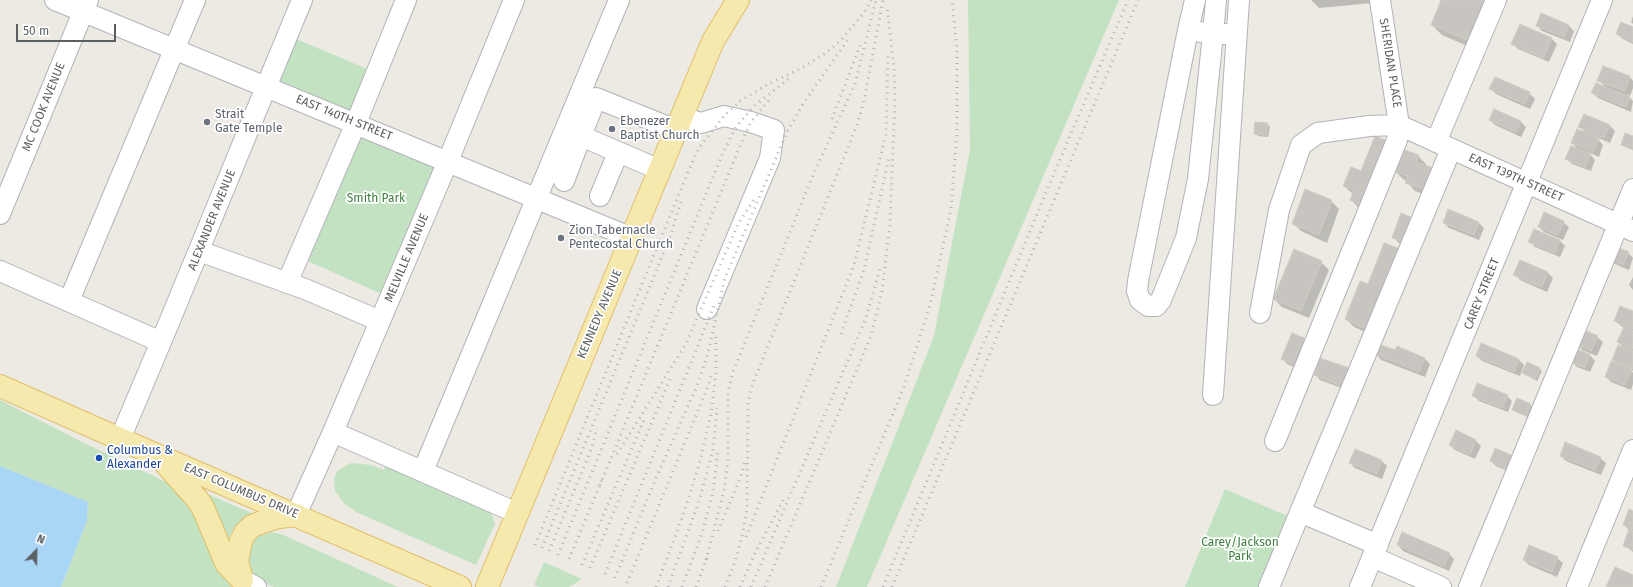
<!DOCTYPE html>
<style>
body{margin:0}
#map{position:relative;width:1633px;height:587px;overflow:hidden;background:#eceae3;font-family:"Fira Sans",sans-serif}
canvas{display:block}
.north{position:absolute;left:16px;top:531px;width:40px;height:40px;-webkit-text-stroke:3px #fff;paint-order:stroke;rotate:23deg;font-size:11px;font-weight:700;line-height:16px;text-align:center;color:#5b5f62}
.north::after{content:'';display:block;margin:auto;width:14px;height:18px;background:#5b5f62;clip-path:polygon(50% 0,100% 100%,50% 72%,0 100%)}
.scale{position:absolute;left:16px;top:24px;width:100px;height:18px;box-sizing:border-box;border:2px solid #5b5f62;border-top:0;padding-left:5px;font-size:12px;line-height:14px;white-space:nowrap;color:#5b5f62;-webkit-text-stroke:3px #fff;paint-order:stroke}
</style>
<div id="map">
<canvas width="1633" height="587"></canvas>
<div class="north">N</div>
<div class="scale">50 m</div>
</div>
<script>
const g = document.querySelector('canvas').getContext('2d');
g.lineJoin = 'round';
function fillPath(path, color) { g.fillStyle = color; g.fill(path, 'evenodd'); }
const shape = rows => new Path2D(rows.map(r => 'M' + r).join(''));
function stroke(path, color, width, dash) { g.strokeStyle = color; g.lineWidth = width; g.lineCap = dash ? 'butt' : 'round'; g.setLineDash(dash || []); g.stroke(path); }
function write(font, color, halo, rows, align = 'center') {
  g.font = font + ' "Fira Sans",sans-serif'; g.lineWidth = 3.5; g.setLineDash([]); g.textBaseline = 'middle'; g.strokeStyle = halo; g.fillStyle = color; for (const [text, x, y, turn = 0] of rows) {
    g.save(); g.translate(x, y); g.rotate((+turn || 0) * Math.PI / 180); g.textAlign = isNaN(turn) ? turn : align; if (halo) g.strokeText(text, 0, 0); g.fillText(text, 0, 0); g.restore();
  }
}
const green = shape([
 [968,0,1119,0,867,587,836,587,934,336,970,150],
 [296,39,377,73,359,115,278,81],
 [355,132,438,167,384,295,303,259],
 [0,400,82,442,166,482,188,497,217,562,228,583,234,587,61,587,87,521,88,502,0,466],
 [351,463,371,465,384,470,385,466,491,512,495,524,476,565,356,512,344,503,335,491,334,479,337,471],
 [1225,489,1292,518,1266,587,1185,587],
 [207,494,254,514,244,520,234,528,227,541],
 [271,532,281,534,398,587,274,587,262,582,252,575,245,563,248,548,256,537],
 [544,562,582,579,569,587,540,587,534,585]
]);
const water = shape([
 [0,466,88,502,87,521,61,587,0,587]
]);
const shadow = shape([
 [1311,0,1372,0,1372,3,1319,8],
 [1442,0,1507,0,1484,53,1442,35,1432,25],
 [1633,16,1633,24,1631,22],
 [1537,25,1569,26,1574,31,1570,42,1542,31],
 [1633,28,1633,44,1623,39,1617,34],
 [1551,38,1557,44,1549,62,1518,49,1513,44],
 [1603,67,1630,77,1633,81,1633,88,1630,96,1626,94,1633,101,1631,112,1598,98,1593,93,1606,88,1599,80],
 [1491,89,1529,93,1535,99,1530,109,1496,94],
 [1584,115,1610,126,1615,131,1610,143,1596,137,1603,145,1599,157,1588,152,1595,160,1591,171,1572,164,1566,158,1580,151,1572,143,1588,135,1579,126],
 [1490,120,1521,122,1526,127,1521,137,1495,125],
 [1267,124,1270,127,1268,137,1258,136,1255,133],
 [1401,153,1418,156,1426,164,1426,166,1431,168,1439,176,1431,197,1415,191,1407,182,1407,181,1403,179,1395,171,1359,208,1351,200,1353,194,1344,186,1361,172],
 [1331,201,1339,209,1327,243,1301,231,1293,223],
 [1478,222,1484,228,1479,240,1449,228,1444,223],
 [1563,222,1569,227,1563,240,1544,232,1539,227],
 [1418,224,1410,247,1399,243,1393,237],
 [1530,241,1560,241,1565,246,1560,257,1535,247],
 [1628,253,1633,258,1629,270,1615,264,1609,258],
 [1321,262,1329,270,1309,318,1282,307,1274,299],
 [1548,273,1553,278,1547,292,1520,280,1515,274],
 [1633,277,1633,290,1629,285],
 [1360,282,1376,337,1354,327,1346,319],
 [1633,312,1633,371,1631,370,1633,373,1633,384,1631,390,1611,382,1606,377,1618,365,1613,360,1625,349,1618,342,1624,328,1615,321],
 [1597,337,1603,342,1597,356,1582,350,1577,345],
 [1303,339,1309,345,1298,369,1287,364,1282,358],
 [1481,345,1519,360,1524,365,1520,376,1482,361,1477,356],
 [1577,350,1590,355,1595,361,1590,372,1577,367,1572,362],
 [1376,354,1425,359,1430,364,1425,377,1381,360],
 [1348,369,1353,374,1347,390,1320,380,1315,374],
 [1539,369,1542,371,1537,381,1523,373],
 [1473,395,1507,396,1512,401,1508,412,1479,401],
 [1530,405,1533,407,1529,418,1513,410],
 [1456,431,1476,441,1481,446,1475,459,1455,450,1450,445],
 [1355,450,1382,461,1387,466,1382,479,1355,468,1350,463],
 [1495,450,1513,473,1496,466,1491,461],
 [1561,456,1600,458,1606,463,1601,475,1566,461],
 [1633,512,1633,552,1624,545,1630,531,1624,525],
 [1398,545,1449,554,1454,559,1449,571,1403,551],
 [1557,558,1563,563,1557,577,1529,565,1524,560]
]);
const building = shape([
 [1441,0,1492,0,1474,43,1431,25,1441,0],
 [1541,13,1569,25,1564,37,1536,26,1541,13],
 [1621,22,1633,27,1633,42,1616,34,1621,22],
 [1520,24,1552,38,1543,58,1511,44,1520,24],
 [1603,66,1630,76,1625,91,1597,81,1603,66],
 [1495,77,1530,92,1525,104,1489,89,1495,77],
 [1596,83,1630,97,1626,107,1591,93,1596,83],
 [1494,109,1521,121,1516,132,1489,120,1494,109],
 [1584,114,1610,125,1604,138,1578,127,1584,114],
 [1255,122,1268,123,1266,135,1254,134,1255,122],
 [1577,129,1599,138,1593,152,1571,143,1577,129],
 [1625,133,1633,136,1633,150,1621,145,1625,133],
 [1375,136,1393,143,1366,207,1350,200,1354,190,1343,186,1351,167,1361,171,1375,136],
 [1571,146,1591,154,1585,167,1565,159,1571,146],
 [1402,149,1419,155,1416,162,1431,167,1423,189,1405,183,1408,176,1394,171,1402,149],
 [1305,189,1332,200,1319,235,1292,224,1305,189],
 [1448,209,1479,222,1474,235,1443,223,1448,209],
 [1544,212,1564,221,1558,235,1538,227,1544,212],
 [1401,213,1413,218,1405,242,1392,238,1401,213],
 [1534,229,1560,240,1555,253,1528,242,1534,229],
 [1384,243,1401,249,1368,330,1345,319,1360,281,1368,284,1384,243],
 [1614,246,1629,252,1623,265,1608,258,1614,246],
 [1294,249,1322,261,1301,311,1273,299,1294,249],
 [1520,260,1548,272,1542,287,1513,275,1520,260],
 [1620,306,1633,311,1633,329,1614,321,1620,306],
 [1624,327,1633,331,1633,349,1617,342,1624,327],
 [1582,329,1598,336,1591,351,1576,345,1582,329],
 [1292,333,1304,338,1293,364,1281,359,1292,333],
 [1481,343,1519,359,1514,372,1476,356,1481,343],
 [1379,344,1395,350,1397,346,1425,358,1419,372,1375,354,1379,344],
 [1618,345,1633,351,1633,369,1612,360,1618,345],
 [1576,349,1590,354,1585,368,1571,362,1576,349],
 [1320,358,1349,368,1342,386,1314,375,1320,358],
 [1611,361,1632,370,1625,385,1605,377,1611,361],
 [1527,362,1540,368,1535,379,1522,373,1527,362],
 [1477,383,1508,395,1502,408,1472,396,1477,383],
 [1517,398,1531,404,1526,416,1512,410,1517,398],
 [1456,430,1476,440,1470,455,1449,445,1456,430],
 [1565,442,1601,457,1595,470,1560,456,1565,442],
 [1495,448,1513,456,1508,469,1490,461,1495,448],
 [1355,449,1382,460,1377,474,1349,463,1355,449],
 [1629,509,1633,511,1633,529,1623,525,1629,509],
 [1629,529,1633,531,1633,550,1623,546,1629,529],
 [1402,532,1450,553,1444,566,1397,545,1402,532],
 [1529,545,1558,557,1552,572,1523,560,1529,545],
 [1615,567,1633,575,1633,587,1606,587,1615,567]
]);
const minor = shape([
 [55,0,632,238],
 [1216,0,1213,34,1198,179,1186,238,1161,300,1156,306,1148,306,1140,300,1137,291,1138,281,1188,30,1213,34,1236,34],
 [1188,30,1195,0],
 [682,117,701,123,724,116,751,122,774,130,770,158,707,309],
 [581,136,596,98,676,130],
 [1436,142,1496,0],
 [564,181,581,136,660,170],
 [600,196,618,153],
 [0,214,88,0],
 [199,251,305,289,380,321],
 [0,271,161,342],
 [287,283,356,123,406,0],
 [69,301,195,0],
 [1260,313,1279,210,1301,145,1318,133,1369,126,1399,125,1633,231],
 [1213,395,1239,0],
 [333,432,517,513],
 [120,439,161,342,302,0],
 [1275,441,1397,140,1399,125,1380,0],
 [423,471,619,0],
 [1300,512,1378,545],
 [296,515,333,432,448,161,514,0],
 [1373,557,1441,587],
 [242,580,256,587],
 [1269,587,1451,149],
 [1360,587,1602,0],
 [1469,587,1633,189],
 [1577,587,1633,450]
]);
const major = shape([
 [0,386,120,439,460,587],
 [163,461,198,500,204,510,226,563,242,580],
 [242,580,237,561,241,541,245,533,252,526,265,521,279,517,296,515],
 [487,587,713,41,738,0]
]);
const rail = shape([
 [832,119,861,43],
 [841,334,864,270,889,157],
 [617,454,686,344,738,224,755,198],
 [600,485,745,134,751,122,769,100],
 [718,531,741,476,745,462],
 [746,537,854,265,886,134,888,54],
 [535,545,688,172,699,148,724,116,740,101,768,84,798,70,826,53,841,40,864,13,871,0],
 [542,548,669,240,682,199],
 [549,551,591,450,597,428],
 [558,555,722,155,736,127,753,107,791,77],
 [569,559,602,480],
 [706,560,724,491,728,460,728,392,733,372,813,175,855,84,876,0],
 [582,565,644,420],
 [590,568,671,377],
 [605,574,714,306],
 [615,578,656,478,696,388,707,357,725,278,787,132,803,104,849,38],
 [627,583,709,384,711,376],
 [656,587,681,521,699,465,711,414,716,372,716,336],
 [668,587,699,501,713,451,717,408],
 [682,587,702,533,713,492,718,450],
 [696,587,708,555],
 [725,587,735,562,743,532,747,509,748,406,751,388,857,125,864,101,883,0],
 [740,587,757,549,785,497],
 [751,587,866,318,880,269],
 [765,587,871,336,882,292,890,224,895,99,894,68,887,6],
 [821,587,904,387,930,305,951,209,957,132,957,50,952,0],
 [883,587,1047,190,1128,0],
 [892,587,1138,0]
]);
const markers = [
 [207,122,4,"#6b7280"],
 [612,129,4,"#6b7280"],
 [561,238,4,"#6b7280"],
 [99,458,4,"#1a4fb4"]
];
const streetNames = [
 ["SHERIDAN PLACE",1390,63,81],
 ["MC COOK AVENUE",44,107,-68],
 ["EAST 140TH STREET",344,118,22],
 ["EAST 139TH STREET",1516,178,24],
 ["ALEXANDER AVENUE",212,220,-68],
 ["MELVILLE AVENUE",407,258,-67],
 ["CAREY STREET",1482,294,-68],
 ["KENNEDY AVENUE",600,314,-67],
 ["EAST COLUMBUS DRIVE",241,491,23]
];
const worshipNames = [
 ["Strait",215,115],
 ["Gate Temple",215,129],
 ["Ebenezer",620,122],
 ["Baptist Church",620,136],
 ["Zion Tabernacle",569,231],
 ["Pentecostal Church",569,245]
];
const parkNames = [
 ["Smith Park",376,199],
 ["Carey/Jackson",1240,543],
 ["Park",1240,557]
];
const transitNames = [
 ["Columbus &",107,451],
 ["Alexander",107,465]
];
fillPath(green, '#c3e2c2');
fillPath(water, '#aad6f6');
fillPath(shadow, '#0003');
fillPath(building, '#c8c5c0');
stroke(building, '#d0ccc2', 1);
stroke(minor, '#b1b3b7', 22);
stroke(major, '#e2be66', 24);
stroke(minor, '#fff', 20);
stroke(major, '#f6e9ae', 22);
stroke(rail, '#b1b2b2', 3, [1, 5]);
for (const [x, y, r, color] of markers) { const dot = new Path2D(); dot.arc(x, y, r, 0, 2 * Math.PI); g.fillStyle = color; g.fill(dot); stroke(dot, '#fff', 1.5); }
write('12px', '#5b5f62', '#fff', streetNames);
write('12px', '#5b616d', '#fff', worshipNames, 'left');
write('12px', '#3d7f3f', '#fff', parkNames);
write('12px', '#164399', '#fff', transitNames, 'left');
</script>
